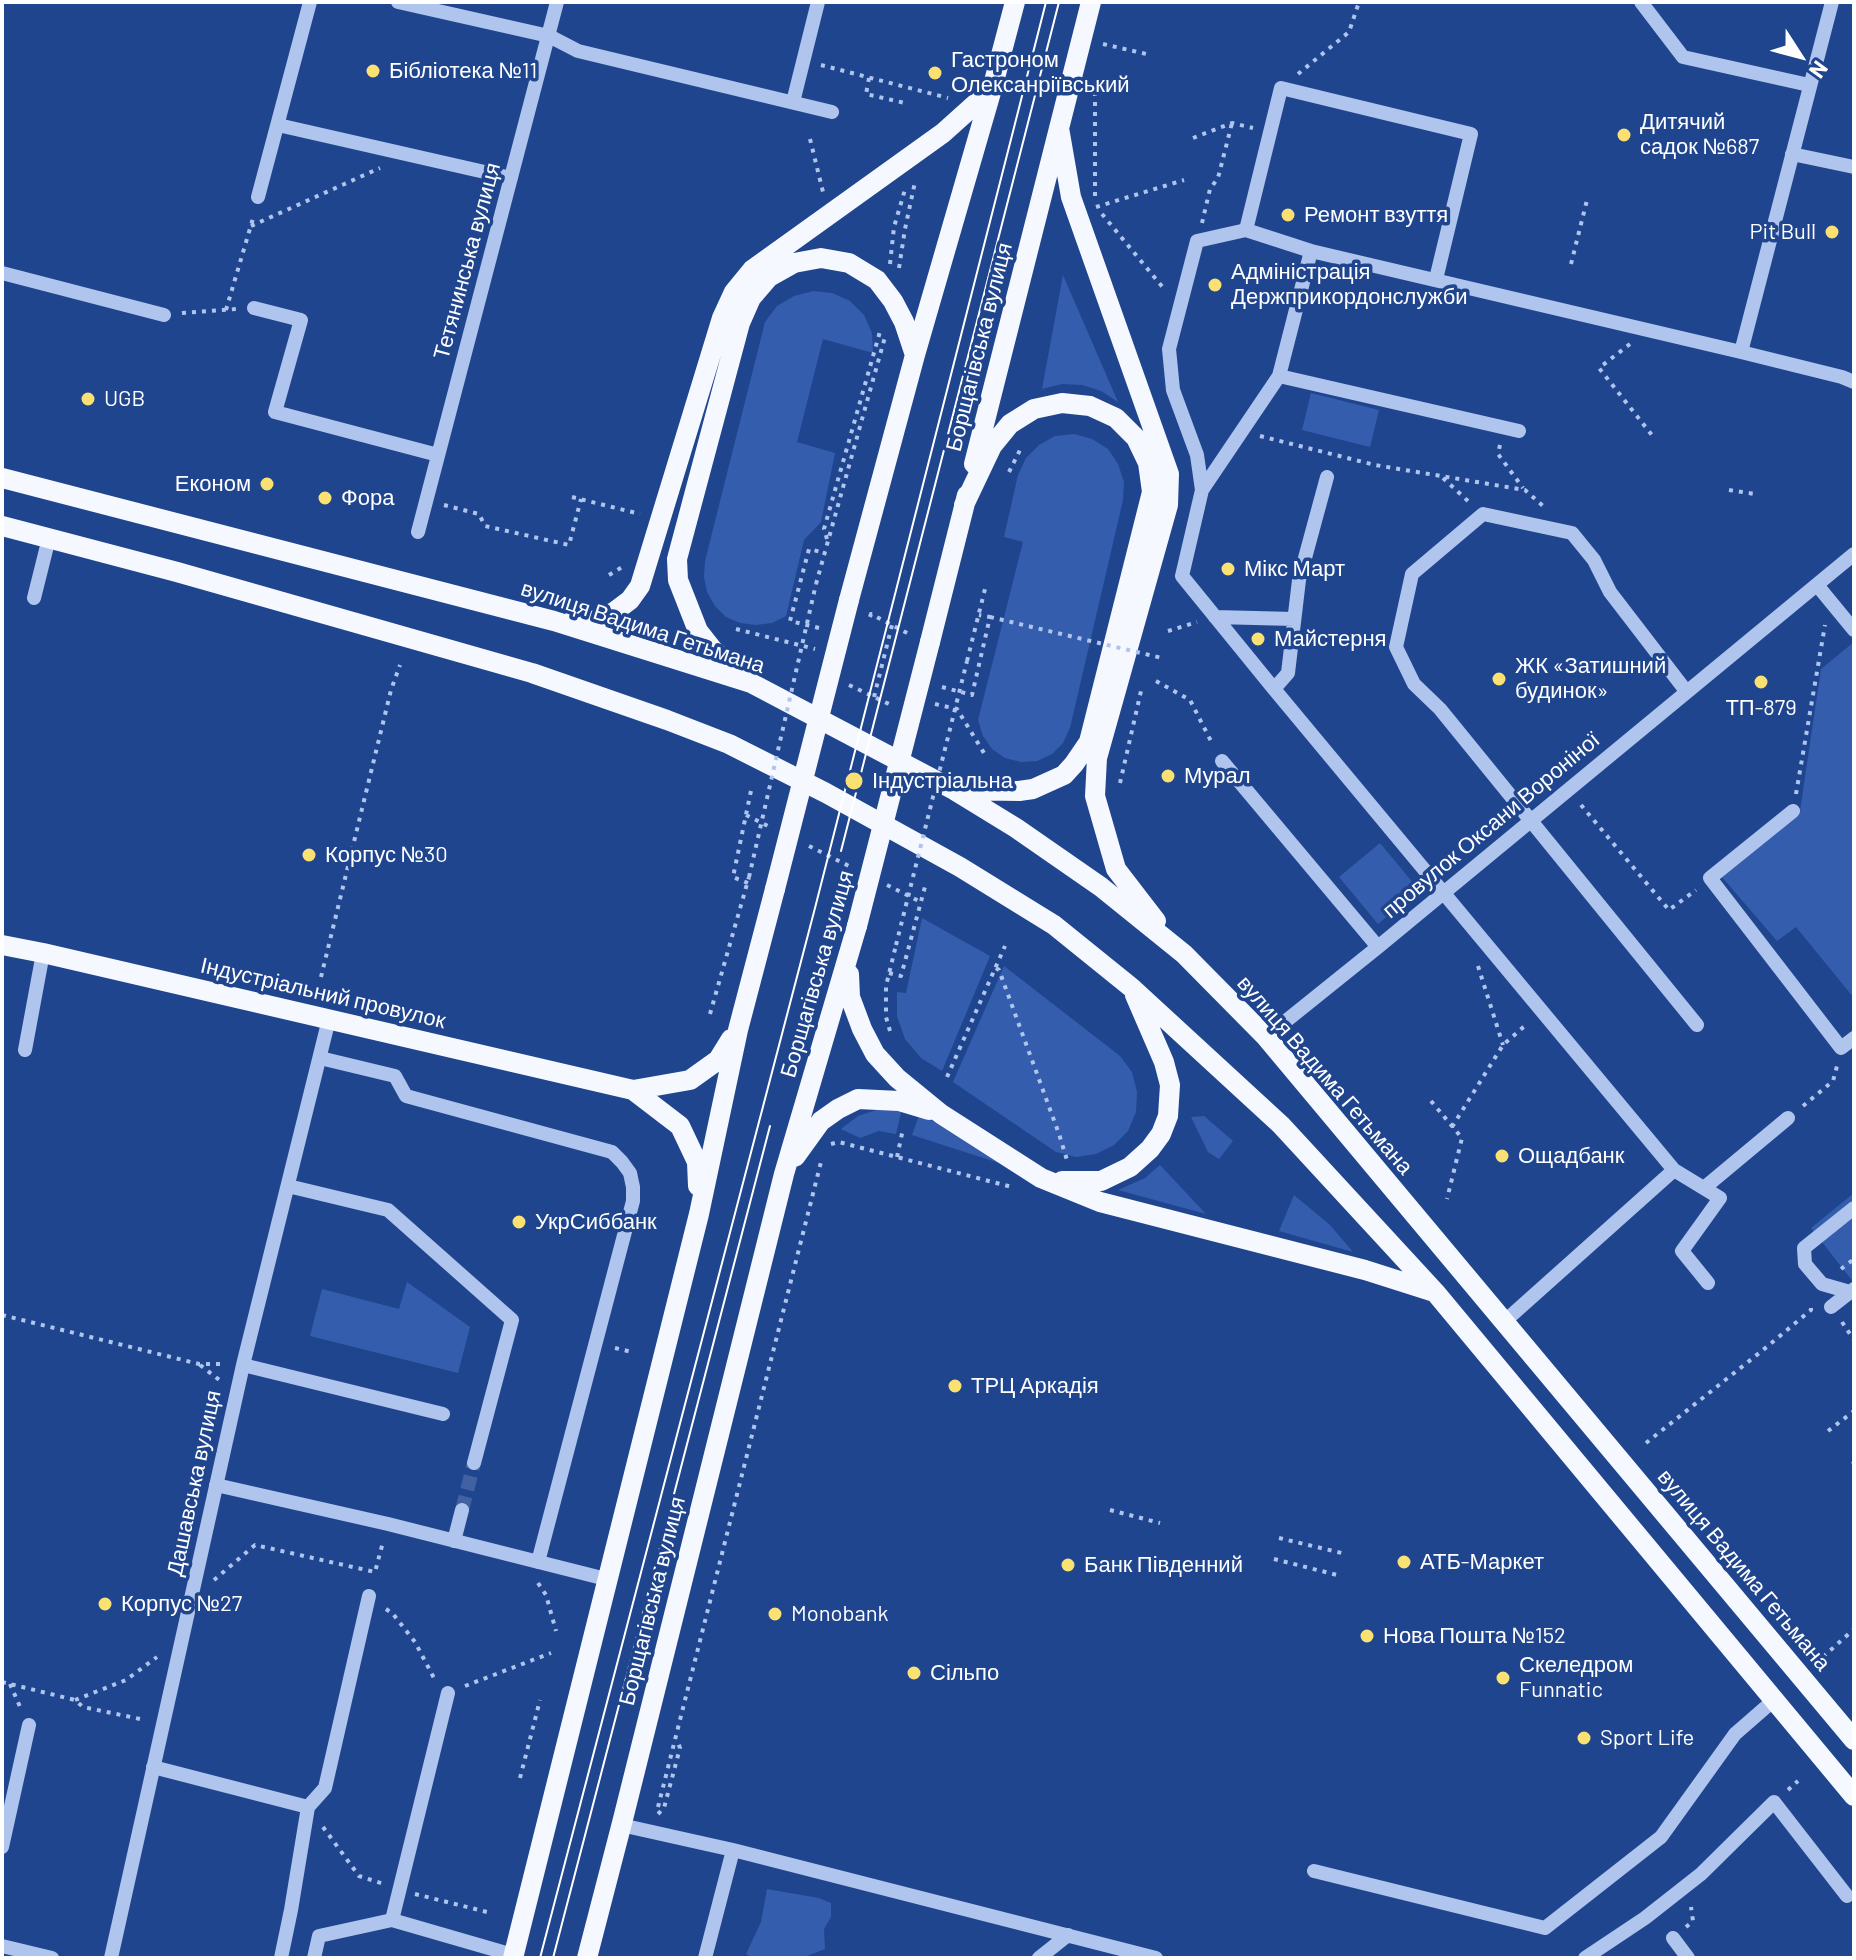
<!DOCTYPE html>
<meta charset="utf-8">
<style>
body{margin:0}
#map{position:relative;width:1856px;height:1960px;overflow:hidden;background:#20458f;font-family:Barlow,sans-serif}
canvas{display:block}
.frame{position:absolute;inset:0;border:4px solid #fff;pointer-events:none}
.north{position:absolute;left:1760px;top:16px;width:80px;height:80px;-webkit-text-stroke:6px #20458f;paint-order:stroke;rotate:126deg;font-size:22px;font-weight:700;line-height:32px;text-align:center;color:#fff}
.north::after{content:'';display:block;margin:auto;width:28px;height:36px;background:#fff;clip-path:polygon(50% 0,100% 100%,50% 72%,0 100%)}
</style>
<div id="map">
<canvas width="1856" height="1960"></canvas>
<div class="frame"></div>
<div class="north">N</div>
</div>
<script>
const g = document.querySelector('canvas').getContext('2d');
g.lineJoin = 'round';
function fillPath(path, color) { g.fillStyle = color; g.fill(path, 'evenodd'); }
const shape = rows => new Path2D(rows.map(r => 'M' + r).join(''));
function stroke(path, color, width, dash) { g.strokeStyle = color; g.lineWidth = width; g.lineCap = dash ? 'butt' : 'round'; g.setLineDash(dash || []); g.stroke(path); }
function write(font, color, halo, rows, align = 'center') {
  g.font = font + ' Barlow,sans-serif'; g.lineWidth = 7; g.setLineDash([]); g.textBaseline = 'middle'; g.strokeStyle = halo; g.fillStyle = color; for (const [text, x, y, turn = 0] of rows) {
    g.save(); g.translate(x, y); g.rotate((+turn || 0) * Math.PI / 180); g.textAlign = isNaN(turn) ? turn : align; if (halo) g.strokeText(text, 0, 0); g.fillText(text, 0, 0); g.restore();
  }
}
const green = shape([
 [1063,275,1118,402,1101,391,1082,385,1062,384,1042,389],
 [813,291,832,293,850,301,864,315,872,333,873,353,823,339,797,442,835,453,821,522,804,540,786,616,772,623,756,625,740,623,726,617,715,606,707,592,704,577,705,561,765,322,777,306,794,296],
 [1311,393,1379,410,1370,447,1302,430],
 [1074,434,1092,439,1108,449,1118,464,1124,482,1123,500,1070,728,1063,743,1052,754,1037,761,1021,762,1005,758,992,749,983,736,978,720,1023,542,1004,537,1018,475,1026,458,1039,445,1055,436],
 [1854,642,1854,998,1796,927,1777,941,1721,876,1800,811,1821,669],
 [1380,843,1419,890,1378,924,1339,877],
 [922,918,990,956,942,1071,921,1058,905,1039,897,1016,897,992,906,993],
 [1004,966,1120,1056,1132,1072,1137,1092,1136,1112,1128,1131,1114,1145,1096,1154,1076,1157,1056,1152,953,1082],
 [902,1108,896,1134,879,1131,860,1138,841,1129,858,1116,879,1109],
 [920,1113,999,1163,912,1135],
 [1204,1116,1233,1141,1219,1159,1208,1152,1191,1117],
 [1160,1165,1206,1214,1118,1190,1145,1178],
 [1854,1193,1854,1283,1811,1228],
 [1294,1195,1330,1225,1353,1252,1279,1231],
 [407,1282,470,1327,458,1373,310,1336,322,1289,399,1309],
 [767,1889,819,1898,831,1903,831,1917,824,1929,825,1949,802,1958,752,1958,746,1954,761,1922]
]);
const minorTunnel = shape([
 [462,1510,474,1463]
]);
const path = shape([
 [1103,44,1151,55],
 [821,65,948,98],
 [1298,74,1349,32,1359,2],
 [869,78,866,94,905,103],
 [1095,82,1095,197],
 [1193,138,1232,123,1253,128],
 [810,139,823,192],
 [1096,207,1184,180],
 [1102,214,1165,290],
 [1202,223,1210,189,1218,178,1232,123],
 [251,226,380,168],
 [890,264,894,227,906,186],
 [1571,264,1587,200],
 [899,268,905,229,915,182],
 [226,310,254,215],
 [182,313,237,309],
 [1630,344,1599,368,1655,439],
 [1260,436,1375,465,1525,490,1543,506],
 [1500,445,1498,454,1523,488],
 [1009,472,1020,450],
 [1443,478,1469,502],
 [1729,490,1755,494],
 [572,497,640,514],
 [444,505,479,514,485,526,569,545,581,499],
 [827,539,824,529,881,328],
 [609,575,624,566],
 [816,584,885,337],
 [870,617,871,614,909,634],
 [819,628,790,621,809,549,825,553],
 [736,629,815,649],
 [1168,631,1197,622],
 [967,661,986,585],
 [1156,681,1190,700,1213,745],
 [849,685,891,705],
 [942,687,972,695,990,617,979,615],
 [874,697,892,625],
 [935,704,957,709,984,753],
 [1120,783,1141,691],
 [1796,794,1825,625],
 [1581,805,1669,910,1696,890],
 [746,815,768,826],
 [809,846,851,867],
 [748,883,733,877,752,786],
 [887,885,921,902],
 [1478,966,1503,1045],
 [996,968,999,970,1059,1134,1067,1160],
 [889,973,901,976,926,883],
 [321,977,391,690,400,665],
 [710,1014,749,877],
 [890,1031,886,1017,886,986,896,945],
 [947,1077,1005,946],
 [1431,1101,1462,1138,1447,1199],
 [1803,1106,1833,1081,1837,1066],
 [1452,1127,1503,1045,1528,1023],
 [831,1144,839,1142,1012,1187],
 [897,1157,903,1129],
 [1841,1269,1854,1259],
 [2,1315,199,1364,226,1364],
 [1842,1322,1854,1340],
 [615,1348,632,1352],
 [200,1365,222,1382],
 [1828,1431,1854,1411],
 [1646,1443,1763,1350,1811,1310,1811,1308],
 [1852,1464,1854,1463],
 [1110,1510,1160,1523],
 [1279,1538,1346,1554],
 [1274,1559,1341,1576],
 [214,1580,255,1545,375,1572,383,1542],
 [538,1583,546,1595,556,1631],
 [386,1609,393,1614,415,1642,435,1680],
 [1823,1657,1854,1629],
 [2,1682,75,1700,83,1707,145,1720],
 [10,1684,21,1709],
 [465,1686,551,1653],
 [75,1700,126,1680,157,1657],
 [520,1778,540,1700],
 [1788,1790,1798,1781],
 [658,1807,822,1158],
 [658,1814,664,1808,680,1748,677,1740],
 [323,1827,359,1876,384,1884],
 [415,1894,487,1912],
 [1686,1927,1693,1921,1691,1907]
]);
const minor = shape([
 [398,2,549,36,578,51,832,112],
 [1641,2,1683,57,1809,85],
 [793,102,818,2],
 [278,125,511,178],
 [1792,154,1854,167],
 [258,197,310,2],
 [1246,230,1281,88,1471,134,1436,279],
 [2,273,164,315],
 [254,308,301,320,275,412,438,455],
 [1741,352,1832,2],
 [1279,376,1519,431],
 [1327,477,1299,580,1288,673,1274,689,1674,1170,1720,1198,1682,1251,1708,1283],
 [1202,490,1279,376,1311,251],
 [418,532,557,2],
 [1817,585,1854,630],
 [34,598,49,538],
 [1215,617,1294,619],
 [1274,689,1182,576,1202,490,1197,455,1173,390,1169,349,1197,241,1246,230,1311,251,1741,352,1842,377,1854,382],
 [1686,691,1610,592,1594,560,1572,533,1483,514,1412,574,1396,647,1414,684,1440,709,1697,1025],
 [1222,761,1378,947],
 [1793,811,1710,878,1841,1048,1854,1038],
 [1266,1037,1378,947,1854,554],
 [25,1050,43,953],
 [320,1058,395,1076,406,1096,612,1152,622,1162,630,1173,633,1187,633,1201,538,1562],
 [288,1186,388,1210,512,1320,474,1463],
 [1704,1188,1788,1118],
 [1850,1292,1822,1284,1805,1264,1804,1248,1854,1208],
 [1831,1307,1854,1289],
 [1505,1321,1674,1170],
 [243,1365,443,1414],
 [216,1485,388,1524,606,1579],
 [454,1541,462,1510],
 [153,1767,308,1807],
 [621,1825,733,1850,1156,1958],
 [2,1847,29,1725],
 [1314,1871,1545,1928,1661,1837,1735,1734,1774,1700],
 [392,1920,448,1693],
 [1673,1938,1688,1958],
 [2,1946,52,1958],
 [111,1958,243,1365,329,1019],
 [281,1958,291,1910,308,1807,325,1788,369,1596],
 [314,1958,319,1936,392,1920,513,1955],
 [705,1958,733,1850],
 [1039,1958,1068,1935],
 [1585,1958,1645,1918,1701,1874,1774,1802,1847,1896]
]);
const major = shape([
 [1059,128,1071,197,1169,474,1168,505,1097,758,1095,796,1116,869,1156,921],
 [974,464,1091,2],
 [2,478,554,621,751,683,954,790,1016,828,1101,887,1184,954,1266,1037,1854,1740],
 [2,526,177,572,532,673,667,720,729,744,826,793,960,867,1054,925,1132,988,1281,1125,1435,1292,1854,1796],
 [849,600,915,355,992,89,1015,2],
 [572,621,593,621,614,612,630,600,640,586,722,318,734,292,752,270,943,133,992,89],
 [930,642,967,495],
 [744,677,713,650,698,631,678,580,677,559,740,323,751,298,769,277,794,263,821,258,849,263,877,280,893,301,904,322,915,355],
 [955,790,1019,791,1033,789,1064,775,1074,764,1089,742,1152,492,1148,463,1136,438,1116,418,1090,406,1062,403,1034,409,1010,424,992,446,964,505],
 [2,945,43,953,633,1090,690,1080,718,1060,731,1039],
 [849,974,850,997,862,1029,875,1054,897,1078,941,1114,1041,1178,1100,1202,1365,1270,1431,1291],
 [633,1090,680,1126,697,1162,698,1186],
 [795,1157,821,1121,838,1109,858,1099,899,1101,929,1110],
 [1062,1181,1101,1181,1130,1167,1150,1149,1161,1134,1168,1116,1170,1085,1164,1062,1135,995],
 [513,1958,699,1214,738,1030,775,889],
 [587,1958,623,1819,784,1174,857,926]
]);
const tram = shape([
 [841,851,1059,2],
 [540,1958,815,908,1046,2],
 [553,1958,770,1126]
]);
const pathBridge = shape([
 [990,617,1162,658],
 [749,877,816,584],
 [896,945,967,661]
]);
const majorBridge = shape([
 [775,889,849,600],
 [857,926,930,642]
]);
const markers = [
 [373,71,8,"#fae171"],
 [935,73,8,"#fae171"],
 [1624,135,8,"#fae171"],
 [1288,215,8,"#fae171"],
 [1832,232,8,"#fae171"],
 [1215,285,8,"#fae171"],
 [88,399,8,"#fae171"],
 [267,484,8,"#fae171"],
 [325,498,8,"#fae171"],
 [1228,569,8,"#fae171"],
 [1258,639,8,"#fae171"],
 [1499,679,8,"#fae171"],
 [1761,682,8,"#fae171"],
 [1168,776,8,"#fae171"],
 [854,781,10,"#fae171"],
 [309,855,8,"#fae171"],
 [1502,1156,8,"#fae171"],
 [519,1222,8,"#fae171"],
 [955,1386,8,"#fae171"],
 [1404,1562,8,"#fae171"],
 [1068,1565,8,"#fae171"],
 [105,1604,8,"#fae171"],
 [775,1614,8,"#fae171"],
 [1367,1636,8,"#fae171"],
 [914,1673,8,"#fae171"],
 [1503,1678,8,"#fae171"],
 [1584,1738,8,"#fae171"]
];
const poiNames = [
 ["Гастроном",951,60],
 ["Олексанріївський",951,85],
 ["Бібліотека №11",389,71],
 ["Дитячий",1640,122],
 ["садок №687",1640,147],
 ["Ремонт взуття",1304,215],
 ["Pit Bull",1816,232,"right"],
 ["Адміністрація",1231,272],
 ["Держприкордонслужби",1231,297],
 ["UGB",104,399],
 ["Економ",251,484,"right"],
 ["Фора",341,498],
 ["Мікс Март",1244,569],
 ["Майстерня",1274,639],
 ["ЖК «Затишний",1515,666],
 ["будинок»",1515,691],
 ["ТП-879",1761,708,"center"],
 ["Мурал",1184,776],
 ["Індустріальна",872,781],
 ["Корпус №30",325,855],
 ["Ощадбанк",1518,1156],
 ["УкрСиббанк",535,1222],
 ["ТРЦ Аркадія",971,1386],
 ["АТБ-Маркет",1420,1562],
 ["Банк Південний",1084,1565],
 ["Корпус №27",121,1604],
 ["Monobank",791,1614],
 ["Нова Пошта №152",1383,1636],
 ["Скеледром",1519,1665],
 ["Funnatic",1519,1690],
 ["Сільпо",930,1673],
 ["Sport Life",1600,1738]
];
const streetNames = [
 ["Тетянинська вулиця",467,261,-75],
 ["Борщагівська вулиця",979,347,-76],
 ["вулиця Вадима Гетьмана",643,627,18],
 ["провулок Оксани Вороніної",1491,825,-40],
 ["Борщагівська вулиця",817,974,-74],
 ["Індустріальний провулок",323,993,13],
 ["вулиця Вадима Гетьмана",1325,1075,49],
 ["Дашавська вулиця",194,1483,-78],
 ["вулиця Вадима Гетьмана",1744,1570,50],
 ["Борщагівська вулиця",652,1601,-76]
];
fillPath(green, '#345dad');
stroke(minorTunnel, '#4161a0', 14, [14, 7]);
stroke(path, '#b0c5ed', 4, [4, 6]);
stroke(minor, '#b0c5ed', 14);
stroke(major, '#f6f8ff', 20);
stroke(tram, '#fff', 2);
stroke(pathBridge, '#b0c5ed', 4, [4, 6]);
stroke(majorBridge, '#f6f8ff', 20);
for (const [x, y, r, color] of markers) { const dot = new Path2D(); dot.arc(x, y, r, 0, 2 * Math.PI); g.fillStyle = color; g.fill(dot); stroke(dot, '#20458f', 3); }
write('22px', '#fff', '#20458f', poiNames, 'left');
write('22px', '#fff', '#20458f', streetNames);
</script>
